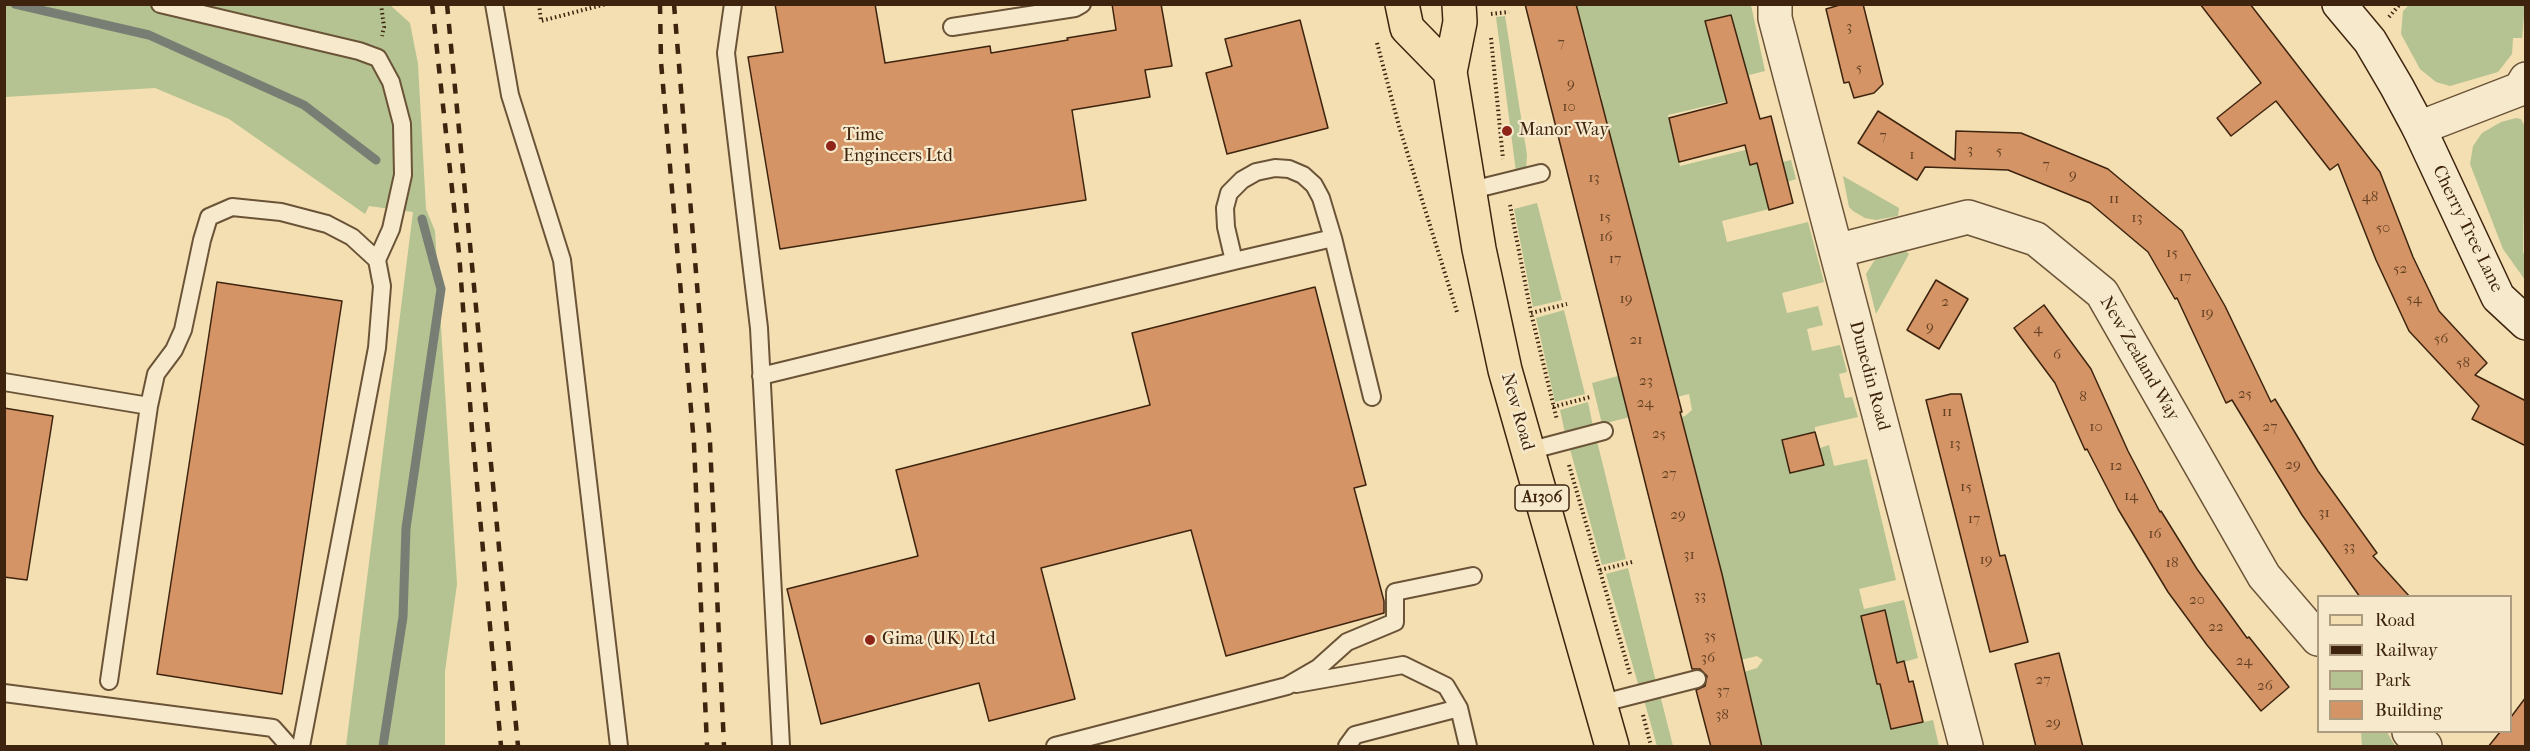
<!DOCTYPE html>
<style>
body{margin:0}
#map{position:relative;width:2530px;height:751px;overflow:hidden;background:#f3dfb1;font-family:"IM FELL French Canon",serif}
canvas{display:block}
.frame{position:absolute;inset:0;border:6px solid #3e240f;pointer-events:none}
.legend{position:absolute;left:2317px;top:595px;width:195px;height:138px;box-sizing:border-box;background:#f7eacc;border:2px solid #ad9b80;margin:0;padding:8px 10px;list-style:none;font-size:18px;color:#3e240f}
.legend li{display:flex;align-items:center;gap:12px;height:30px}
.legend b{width:30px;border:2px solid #ad9b80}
</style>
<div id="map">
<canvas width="2530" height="751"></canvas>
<div class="frame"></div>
<ul class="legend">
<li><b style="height:8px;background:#f3dfb1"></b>Road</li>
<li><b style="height:8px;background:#3e240f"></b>Railway</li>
<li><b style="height:16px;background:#b4c391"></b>Park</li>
<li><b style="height:16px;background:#d49465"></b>Building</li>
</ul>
</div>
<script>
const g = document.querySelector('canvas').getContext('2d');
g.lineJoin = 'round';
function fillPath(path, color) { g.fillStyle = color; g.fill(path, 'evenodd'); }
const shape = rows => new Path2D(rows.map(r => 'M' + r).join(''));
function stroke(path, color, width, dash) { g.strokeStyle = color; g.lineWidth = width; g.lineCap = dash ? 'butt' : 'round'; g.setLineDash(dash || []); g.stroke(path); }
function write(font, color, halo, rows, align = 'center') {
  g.font = font + ' "IM FELL French Canon",serif'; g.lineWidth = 4.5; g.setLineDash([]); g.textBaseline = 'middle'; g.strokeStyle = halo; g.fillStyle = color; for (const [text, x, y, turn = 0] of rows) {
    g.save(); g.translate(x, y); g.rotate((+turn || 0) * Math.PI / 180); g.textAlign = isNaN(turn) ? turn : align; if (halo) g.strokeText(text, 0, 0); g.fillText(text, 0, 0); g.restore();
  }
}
const green = shape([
 [389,4,410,23,418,64,426,209,435,231,457,584,445,671,445,746,346,746,413,212,369,206,365,214,229,119,155,88,5,97,5,5],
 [1576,5,1751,5,1765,71,1749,75,1754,95,1668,115,1680,166,1778,142,1783,162,1791,160,1796,179,1787,182,1793,203,1722,221,1727,242,1808,222,1824,282,1782,293,1787,313,1818,306,1823,325,1807,329,1812,351,1840,345,1847,372,1839,374,1845,398,1852,397,1858,417,1815,427,1815,432,1820,448,1829,445,1834,466,1867,459,1896,580,1859,589,1864,609,1904,600,1918,658,1904,662,1909,682,1882,688,1886,709,1895,728,1933,720,1939,746,1762,746,1758,727,1744,730,1739,710,1753,706,1747,684,1731,676,1757,668,1763,660,1757,656,1728,663,1726,653,1740,649,1731,610,1668,420,1685,416,1692,410,1689,394,1677,397,1630,211,1616,215,1625,193,1620,172,1597,142,1611,138,1606,118,1587,103,1602,99,1595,76,1581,79,1577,62,1591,59,1585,34,1571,38],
 [2409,5,2525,5,2522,38,2513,38,2512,54,2498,72,2450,86,2436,82,2420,69,2401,34,2403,11],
 [1505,16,1527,155,1526,170,1516,172,1496,17],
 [2516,118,2521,119,2525,127,2525,137,2523,253,2525,254,2525,280,2503,249,2470,164,2473,146,2482,133,2501,122],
 [1843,176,1899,208,1898,216,1876,220,1865,218,1853,211,1849,207],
 [1537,203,1562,300,1533,307,1514,209],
 [1901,247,1909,254,1876,314,1866,274,1874,261,1882,254],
 [1564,310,1585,394,1555,402,1536,318],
 [1618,376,1630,417,1602,424,1592,383],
 [1588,402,1593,426,1565,433,1560,410],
 [1597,441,1626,559,1602,565,1570,449],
 [1628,568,1656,682,1639,687,1606,574],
 [1660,695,1673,746,1657,746,1644,700],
 [2361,732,2387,732,2395,746,2362,746]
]);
const stream = shape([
 [15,4,149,35,304,105,376,160],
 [383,746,403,617,406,528,441,289,422,219]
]);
const building = shape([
 [775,4,875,4,885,63,990,46,991,53,1068,40,1067,38,1116,30,1112,4,1161,4,1172,66,1145,70,1150,97,1072,110,1086,200,780,249,748,57,783,52,775,4],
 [1525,4,1576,4,1682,412,1680,412,1722,574,1762,747,1711,747,1696,690,1705,686,1707,676,1700,669,1692,669,1525,4],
 [1843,4,1863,4,1883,84,1874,93,1854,98,1849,82,1844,83,1826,9,1843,4],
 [2200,4,2250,4,2380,172,2413,257,2439,311,2487,363,2475,375,2526,401,2526,446,2472,419,2479,406,2409,331,2376,260,2338,164,2330,170,2276,101,2231,136,2217,118,2261,83,2200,4],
 [1731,15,1760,119,1771,116,1793,203,1769,210,1757,163,1750,165,1745,145,1679,162,1669,118,1727,103,1705,21,1731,15],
 [1300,20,1328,128,1227,154,1206,73,1232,66,1225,39,1300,20],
 [1878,111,1955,160,1956,131,2021,133,2108,169,2182,231,2225,306,2271,402,2275,399,2318,471,2377,553,2373,556,2410,597,2360,597,2302,515,2232,400,2226,403,2177,298,2175,299,2148,252,2090,203,2008,170,1925,167,1917,180,1858,143,1878,111],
 [1936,280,1968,299,1939,349,1907,330,1936,280],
 [217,282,342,301,282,694,157,674,217,282],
 [1315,287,1366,485,1354,488,1384,601,1384,613,1226,656,1191,530,1041,568,1075,699,989,721,979,683,821,724,787,589,918,556,896,470,1150,405,1132,333,1315,287],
 [2044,305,2091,369,2128,451,2160,512,2161,511,2197,569,2247,638,2249,637,2289,687,2261,711,2207,645,2168,592,2118,509,2087,449,2085,450,2055,383,2014,328,2044,305],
 [1951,394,1961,394,2000,556,2005,555,2028,642,1990,652,1926,400,1951,394],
 [4,408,53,416,27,580,4,577,4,408],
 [1815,432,1824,465,1790,473,1782,440,1815,432],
 [1885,610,1897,663,1904,661,1909,682,1913,681,1923,722,1891,729,1880,684,1877,684,1861,616,1885,610],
 [2059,653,2070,696,2083,747,2036,747,2026,707,2015,664,2059,653],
 [2526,697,2526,747,2488,747,2500,732,2511,732,2511,717,2526,697]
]);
const path = shape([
 [381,4,384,27,382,36],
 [539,4,541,21,606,4],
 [1491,14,1509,12],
 [2389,17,2400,4],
 [1491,38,1503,159],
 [1377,43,1399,126,1457,312],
 [1510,205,1531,313,1557,420],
 [1531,313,1567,304],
 [1553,407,1590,397],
 [1569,465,1630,674],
 [1600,570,1632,562],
 [1643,715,1651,746]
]);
const lane = shape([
 [160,4,359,51,378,58,391,82,402,124,403,175,391,229,377,260],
 [494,4,510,95,562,260,619,746],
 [733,4,726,53,759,328,781,746],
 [952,27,1075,8,1082,4],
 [1468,191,1541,173],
 [1234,261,1333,238],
 [761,376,1234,261,1226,227,1225,208,1229,193,1242,180,1256,172,1275,168,1289,169,1303,175,1314,185,1321,198,1333,238,1372,397],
 [4,382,149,406],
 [1528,451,1604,431],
 [109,681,149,406,156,374,174,350,183,330,202,240,209,217,232,207,281,212,327,224,352,237,377,260,382,286,377,348,301,746],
 [1296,684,1403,665,1446,686,1459,708,1468,746],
 [4,693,273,728,289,746],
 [1599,704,1697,679],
 [1055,746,1287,686,1318,668,1347,642,1395,622,1395,592,1473,576],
 [1347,746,1355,735,1459,708]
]);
const street = shape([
 [1775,4,1775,18,1966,746],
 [2419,128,2520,89,2526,79],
 [1836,251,1968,217,2036,239,2102,293,2264,576,2318,639],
 [2409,732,2425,746]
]);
const secondary = shape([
 [2339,4,2370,41,2397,87,2419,128,2498,297,2526,323]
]);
const primary = shape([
 [1402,4,1407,28,1450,72],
 [1459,4,1460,22,1450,72,1479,249,1505,370,1612,746]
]);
const rail = shape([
 [432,4,459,253,472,430,501,746],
 [447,4,518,746],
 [660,4,661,62,694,444,707,746],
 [674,4,710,443,724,746]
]);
const markers = [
 [1507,131,6,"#8f2418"],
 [831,146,6,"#8f2418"],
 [870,640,6,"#8f2418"]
];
const numberNames = [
 ["3",1849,27],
 ["7",1561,43],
 ["5",1859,68],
 ["9",1571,84],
 ["10",1569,107],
 ["7",1883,136],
 ["3",1970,150],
 ["5",1999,151],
 ["1",1912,155],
 ["7",2046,165],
 ["9",2073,175],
 ["13",1594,178],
 ["48",2370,197],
 ["11",2114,199],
 ["15",1605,217],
 ["13",2137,218],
 ["50",2383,228],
 ["16",1606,237],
 ["15",2172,253],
 ["17",1615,259],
 ["52",2400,269],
 ["17",2185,277],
 ["19",1626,299],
 ["54",2414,299],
 ["2",1945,302],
 ["19",2207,313],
 ["9",1930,327],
 ["4",2038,329],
 ["56",2441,339],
 ["21",1636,340],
 ["6",2057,355],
 ["58",2463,363],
 ["23",1646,381],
 ["25",2245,394],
 ["8",2083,397],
 ["24",1645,403],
 ["11",1947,412],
 ["10",2096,427],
 ["27",2270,427],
 ["25",1659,434],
 ["13",1955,444],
 ["29",2293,465],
 ["12",2116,466],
 ["27",1669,474],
 ["15",1966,487],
 ["14",2131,496],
 ["31",2324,513],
 ["29",1678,515],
 ["17",1974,519],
 ["16",2155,534],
 ["33",2349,547],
 ["31",1689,555],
 ["19",1986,560],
 ["18",2172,563],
 ["33",1700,596],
 ["20",2197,600],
 ["22",2216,627],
 ["35",1710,636],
 ["36",1708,658],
 ["24",2244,661],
 ["27",2043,680],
 ["26",2265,686],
 ["37",1723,691],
 ["38",1722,715],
 ["29",2053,723]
];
const shields = [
 [1542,498,54]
];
const shieldNames = [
 ["A1306",1542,498]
];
const poiNames = [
 ["Manor Way",1519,131],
 ["Time",843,136],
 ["Engineers Ltd",843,157],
 ["Gima (UK) Ltd",882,640]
];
const streetNames = [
 ["Cherry Tree Lane",2467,229,64],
 ["New Zealand Way",2139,359,60],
 ["Dunedin Road",1869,376,75],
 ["New Road",1517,412,74]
];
fillPath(green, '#b4c391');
stroke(stream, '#787e73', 9);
fillPath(building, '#d49465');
stroke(building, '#3e240f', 1.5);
stroke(lane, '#6b5338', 20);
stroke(street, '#6b5338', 36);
stroke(secondary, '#3e240f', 36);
stroke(primary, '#3e240f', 36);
stroke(path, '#3e240f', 4, [1.5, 3]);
stroke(lane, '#f7eacc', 16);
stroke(street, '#f7eacc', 33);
stroke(secondary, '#f7eacc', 33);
stroke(primary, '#f3dfb1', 33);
stroke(rail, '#3e240f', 4.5, [10, 10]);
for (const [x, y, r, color] of markers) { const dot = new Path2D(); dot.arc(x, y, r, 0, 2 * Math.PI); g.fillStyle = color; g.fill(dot); stroke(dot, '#f7eacc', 2); }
write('15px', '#644024', null, numberNames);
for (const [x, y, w] of shields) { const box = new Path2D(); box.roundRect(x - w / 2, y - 13, w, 26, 4.5); g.fillStyle = '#f7eacc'; g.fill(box); stroke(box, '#3e240f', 1.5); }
write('bold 16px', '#3e240f', null, shieldNames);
write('18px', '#3e240f', '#f7eacc', poiNames, 'left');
write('18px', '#3e240f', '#f7eacc', streetNames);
</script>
